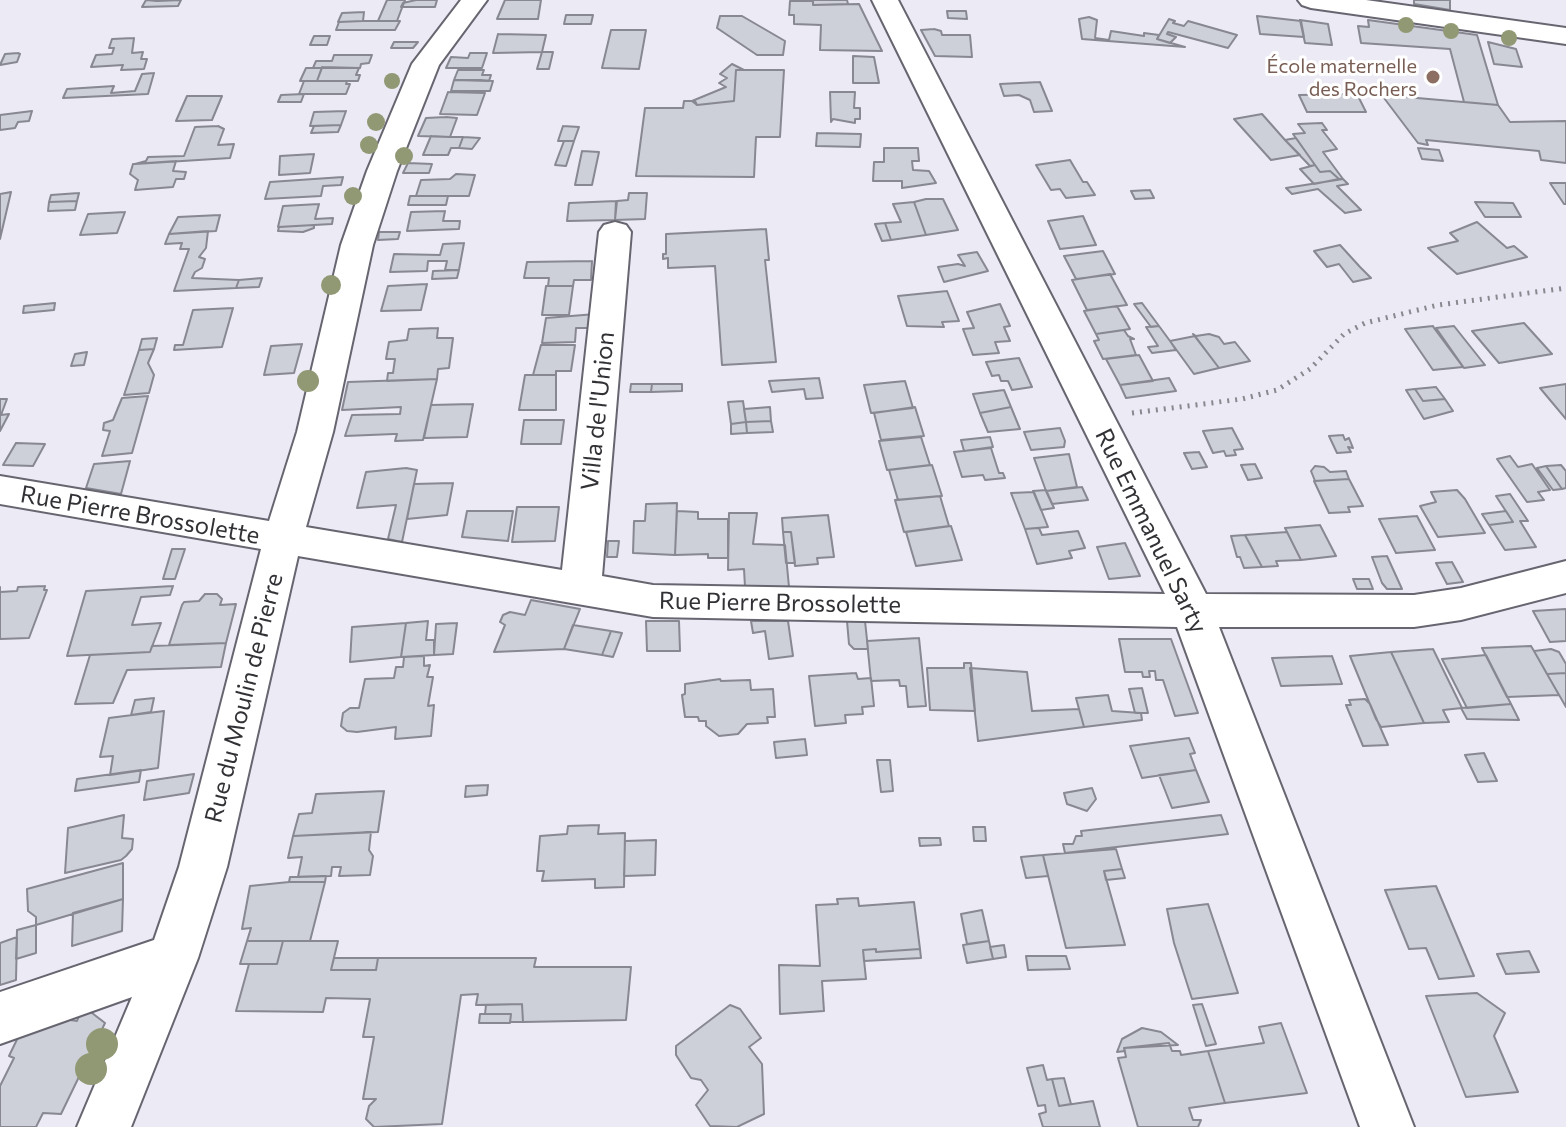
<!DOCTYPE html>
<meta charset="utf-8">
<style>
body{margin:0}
canvas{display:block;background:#ebeaf5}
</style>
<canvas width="1566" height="1127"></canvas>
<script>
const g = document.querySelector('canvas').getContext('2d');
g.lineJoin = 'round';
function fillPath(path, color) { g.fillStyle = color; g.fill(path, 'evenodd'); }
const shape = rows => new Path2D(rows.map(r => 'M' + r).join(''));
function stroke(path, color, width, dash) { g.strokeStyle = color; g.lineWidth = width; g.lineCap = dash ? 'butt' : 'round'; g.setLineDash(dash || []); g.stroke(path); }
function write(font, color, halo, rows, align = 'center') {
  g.font = font + ' Commissioner,sans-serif'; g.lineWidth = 6; g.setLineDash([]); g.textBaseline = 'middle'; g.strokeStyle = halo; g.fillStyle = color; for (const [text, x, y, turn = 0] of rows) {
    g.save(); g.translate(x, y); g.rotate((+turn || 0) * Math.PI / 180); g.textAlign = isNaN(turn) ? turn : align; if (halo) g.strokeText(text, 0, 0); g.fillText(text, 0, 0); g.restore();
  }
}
const building = shape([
 [146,0,157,1,181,0,178,6,142,7,146,0],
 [387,0,405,0,397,21,378,21,387,0],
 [416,0,437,0,435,7,401,7,403,3,416,0],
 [505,0,541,0,538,19,497,19,505,0],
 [847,0,848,4,813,5,813,0,847,0],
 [1414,0,1450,0,1450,10,1414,4,1414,0],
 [790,1,813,1,813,5,859,4,882,51,820,50,821,25,794,24,794,15,789,15,790,1],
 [947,11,966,11,967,19,948,18,947,11],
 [364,12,363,21,338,22,342,13,364,12],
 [566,15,593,15,591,24,564,24,566,15],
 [720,16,742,16,785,41,783,55,757,55,717,28,720,16],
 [1257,16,1301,21,1304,37,1260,34,1257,16],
 [1089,17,1097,20,1095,38,1109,40,1111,31,1144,36,1144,33,1159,35,1157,39,1185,47,1082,39,1079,19,1089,17],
 [1169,19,1175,21,1173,23,1184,26,1188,21,1237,35,1228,48,1168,32,1167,34,1176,37,1170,43,1157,39,1169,19],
 [1300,20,1328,24,1332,45,1305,43,1300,20],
 [1368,20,1477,35,1498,105,1464,102,1450,49,1361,43,1358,26,1369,27,1368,20],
 [363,21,400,21,395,30,336,30,339,22,363,21],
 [934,29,941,31,942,35,970,35,972,57,935,56,921,30,934,29],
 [611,30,646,30,639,69,602,68,611,30],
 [498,34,546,35,542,52,493,53,498,34],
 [314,36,330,36,327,45,310,45,314,36],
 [134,38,132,53,143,52,141,59,147,59,144,69,121,70,123,65,91,67,96,55,112,54,114,48,109,48,112,39,134,38],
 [394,42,418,42,413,48,391,48,394,42],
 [1488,42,1516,49,1522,67,1494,64,1488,42],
 [542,52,553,52,549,69,537,69,542,52],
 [18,53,20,54,17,62,0,65,5,54,18,53],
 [470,53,487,53,482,68,446,68,451,57,468,58,470,53],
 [334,55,372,55,369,63,361,64,360,68,313,68,316,61,332,61,334,55],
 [853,56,874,57,879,83,853,83,853,56],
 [732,64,744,70,736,70,734,101,697,105,692,101,726,87,719,83,727,78,720,74,732,64],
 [322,67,359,68,356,75,360,75,358,81,317,81,322,67],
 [306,68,322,68,317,81,300,81,306,68],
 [458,70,484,70,482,75,491,75,489,81,454,80,458,70],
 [736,70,784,70,780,137,756,137,754,177,636,176,645,108,683,108,684,101,695,101,697,105,734,101,736,70],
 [154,73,148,94,63,98,67,89,114,86,111,93,135,91,142,74,154,73],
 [454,80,480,80,493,81,490,91,451,91,454,80],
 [304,81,347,81,346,84,350,84,346,94,299,94,304,81],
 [1040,82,1052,111,1034,112,1030,100,1019,95,1004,96,1000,84,1040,82],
 [448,92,485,93,477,115,440,114,448,92],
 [830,92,855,92,854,108,860,108,860,119,855,119,855,123,833,119,831,122,830,92],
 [304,94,301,102,278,102,281,95,304,94],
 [1357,94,1366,112,1307,112,1299,95,1357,94],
 [187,96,222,96,212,120,176,121,187,96],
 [1394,96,1498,105,1510,122,1566,121,1566,163,1541,160,1539,151,1426,140,1428,145,1418,143,1384,98,1394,96],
 [32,111,29,121,18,122,15,128,0,130,0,115,32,111],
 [346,111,341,125,310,126,314,112,346,111],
 [1262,114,1285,140,1300,155,1271,160,1234,119,1262,114],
 [446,117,457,118,450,137,418,136,426,118,446,117],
 [1322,123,1327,130,1322,130,1337,149,1323,152,1343,179,1339,179,1330,171,1320,172,1293,134,1305,133,1298,124,1322,123],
 [341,125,338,132,311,133,314,126,341,125],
 [218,126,224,129,218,145,234,144,230,158,135,164,146,161,148,157,184,156,195,127,218,126],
 [563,126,579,127,574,141,558,141,563,126],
 [817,133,861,134,860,147,816,146,817,133],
 [431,136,450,137,463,137,459,148,451,148,448,155,423,155,431,136],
 [463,137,480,138,472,149,459,148,463,137],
 [1296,138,1315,165,1310,166,1285,140,1296,138],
 [564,141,574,141,566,166,555,165,564,141],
 [884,148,918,148,919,161,912,161,913,170,929,171,936,183,902,188,902,181,873,181,874,162,884,162,884,148],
 [1418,148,1439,150,1443,161,1422,159,1418,148],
 [582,151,599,152,592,185,575,185,582,151],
 [314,154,310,173,279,175,280,156,314,154],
 [1070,160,1083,182,1087,182,1095,195,1066,198,1060,189,1051,190,1036,165,1070,160],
 [176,161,173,171,186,172,184,179,176,179,173,187,135,190,138,180,130,174,133,164,176,161],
 [408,163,432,164,429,173,403,173,408,163],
 [1315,165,1320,172,1330,171,1339,179,1314,184,1300,169,1315,165],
 [456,174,475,175,469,196,416,196,421,180,450,179,456,174],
 [343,177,341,185,323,186,321,196,265,199,270,182,343,177],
 [1343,179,1348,184,1337,186,1361,210,1345,213,1318,189,1292,194,1286,188,1343,179],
 [1550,183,1566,183,1566,204,1564,204,1550,183],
 [1150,190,1154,198,1135,199,1131,191,1150,190],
 [11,192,0,239,0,194,11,192],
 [79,193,77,201,49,202,51,195,79,193],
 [629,193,647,193,645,219,615,220,617,201,628,200,629,193],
 [410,196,448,196,446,205,408,205,410,196],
 [926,199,943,199,958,230,926,235,914,202,926,199],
 [77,201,75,210,48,211,49,202,77,201],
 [616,201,615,220,567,221,569,203,616,201],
 [914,202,926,235,891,240,885,223,901,222,893,204,914,202],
 [1475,202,1513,203,1521,217,1485,217,1475,202],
 [319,204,315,219,333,218,332,224,278,227,283,206,319,204],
 [445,211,443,221,460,221,459,229,407,231,411,212,445,211],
 [125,212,117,233,80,235,88,214,125,212],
 [220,215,216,231,169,234,178,217,220,215],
 [1083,216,1096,245,1060,249,1048,221,1083,216],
 [1477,222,1507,248,1514,246,1527,257,1457,274,1428,248,1458,241,1450,233,1477,222],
 [885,223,891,240,882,241,875,224,885,223],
 [314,225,314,228,303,232,278,231,279,227,314,225],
 [766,229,769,260,765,260,776,362,722,365,715,266,668,268,668,258,663,259,663,254,666,254,666,234,766,229],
 [208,231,206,248,199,257,205,259,202,268,195,272,192,278,239,280,236,288,174,291,189,249,180,249,182,243,165,244,169,234,208,231],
 [379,232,400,232,398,239,378,240,379,232],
 [464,243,459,270,445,270,447,261,428,261,427,271,390,272,394,254,440,255,443,244,464,243],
 [1340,245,1360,267,1371,278,1353,282,1339,264,1327,267,1314,251,1340,245],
 [1103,251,1115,274,1076,279,1064,256,1103,251],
 [977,252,988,271,944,282,938,267,958,264,965,266,958,255,977,252],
 [592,261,591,280,574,280,573,286,548,286,549,278,524,278,527,262,592,261],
 [459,270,457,278,432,279,433,271,459,270],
 [1110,274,1127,305,1087,310,1072,280,1110,274],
 [262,278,259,287,236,288,239,280,262,278],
 [427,284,421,310,381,311,388,286,427,284],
 [546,286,573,286,569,315,542,315,546,286],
 [947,291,959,321,942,322,944,327,907,326,898,296,947,291],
 [55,303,54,310,23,313,24,306,55,303],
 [1142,303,1159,326,1151,327,1134,304,1142,303],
 [1000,304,1010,326,1004,327,1010,341,995,342,999,353,973,355,963,329,974,328,967,312,1000,304],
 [1117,306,1130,329,1096,334,1084,311,1117,306],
 [233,308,222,347,174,350,175,345,183,345,193,310,233,308],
 [596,314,594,328,576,328,575,342,542,343,546,318,596,314],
 [1524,323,1552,354,1499,363,1472,331,1524,323],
 [1159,326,1170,341,1176,350,1152,353,1148,347,1158,346,1146,327,1159,326],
 [1433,326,1434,328,1463,367,1433,370,1405,329,1433,326],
 [1454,326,1485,365,1464,368,1436,328,1454,326],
 [438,328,437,338,453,338,449,368,438,369,437,379,387,381,388,373,393,373,395,359,386,359,389,342,407,340,409,329,438,328],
 [1124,330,1128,336,1134,339,1130,339,1136,355,1103,359,1094,341,1099,340,1096,334,1124,330],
 [1193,334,1196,336,1209,334,1219,337,1224,344,1235,342,1250,361,1219,368,1193,334],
 [1195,336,1219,368,1194,374,1170,341,1195,336],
 [157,338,154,349,139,350,142,339,157,338],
 [302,344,294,373,264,375,271,346,302,344],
 [541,345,575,345,571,371,556,371,556,375,533,375,541,345],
 [154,349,148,363,154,375,149,393,124,395,139,350,154,349],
 [87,352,84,365,71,366,75,354,87,352],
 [1139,355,1153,381,1120,385,1106,359,1139,355],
 [1019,358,1032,387,1012,390,1008,381,1001,381,999,375,992,376,986,362,1019,358],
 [525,375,556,375,556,410,519,410,525,375],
 [819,378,823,398,806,399,804,389,772,392,769,381,819,378],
 [1169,378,1176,391,1126,398,1120,385,1169,378],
 [437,379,423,440,395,441,397,434,394,434,345,436,352,415,400,414,401,407,342,410,348,382,437,379],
 [905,381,913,408,871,413,864,385,905,381],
 [631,384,652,384,651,392,630,392,631,384],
 [652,384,682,384,682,391,651,392,652,384],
 [1566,384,1566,419,1540,388,1566,384],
 [1436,387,1445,399,1423,401,1415,389,1436,387],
 [1415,389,1423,401,1445,399,1453,411,1424,419,1406,390,1415,389],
 [1004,390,1011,407,980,413,973,394,1004,390],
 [148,396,132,453,102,456,110,431,103,430,104,423,113,420,122,398,148,396],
 [0,399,7,399,1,415,9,414,0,431,0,399],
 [743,401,746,422,731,424,728,402,743,401],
 [473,404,467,437,424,438,431,405,473,404],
 [770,407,771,421,746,422,744,409,770,407],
 [915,407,924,436,881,440,874,413,915,407],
 [1011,407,1020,429,988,432,980,413,1011,407],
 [524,420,564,420,561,444,521,444,524,420],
 [771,421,773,432,747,433,746,422,771,421],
 [746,422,747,433,731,434,731,424,746,422],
 [1060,428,1065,441,1064,447,1031,450,1024,432,1060,428],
 [1232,428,1243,449,1234,450,1236,455,1226,456,1224,451,1213,453,1203,431,1232,428],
 [1343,435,1345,440,1349,438,1353,448,1348,447,1351,452,1337,453,1329,436,1343,435],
 [921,437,930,465,887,470,879,441,921,437],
 [990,437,993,447,964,451,961,440,990,437],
 [16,443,45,444,33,466,3,465,16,443],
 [991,448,999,473,1003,473,1005,478,985,480,983,475,962,477,954,452,991,448],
 [1199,452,1207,467,1192,469,1184,453,1199,452],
 [1069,454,1077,487,1046,491,1034,458,1069,454],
 [1510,456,1518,467,1532,464,1550,490,1538,492,1544,500,1527,502,1497,459,1510,456],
 [130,461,121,494,86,488,94,464,130,461],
 [1255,464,1262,478,1248,480,1241,465,1255,464],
 [932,465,942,496,898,500,889,470,932,465],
 [1561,465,1566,471,1566,488,1562,489,1546,466,1561,465],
 [1315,466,1324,467,1330,472,1346,471,1349,479,1315,481,1311,471,1315,466],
 [1546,466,1562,489,1553,490,1537,468,1546,466],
 [406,468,417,470,402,542,388,539,396,505,357,508,366,472,406,468],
 [1349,479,1363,506,1348,507,1350,512,1329,513,1314,481,1349,479],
 [453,483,447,515,407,519,414,484,453,483],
 [1082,487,1088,500,1052,504,1046,491,1082,487],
 [1046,490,1054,508,1041,510,1033,491,1046,490],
 [1457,490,1465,499,1485,533,1438,537,1420,506,1436,502,1431,492,1457,490],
 [1034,492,1048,527,1025,529,1011,493,1034,492],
 [1510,494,1528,521,1520,521,1536,547,1505,550,1489,525,1513,522,1496,496,1510,494],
 [940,496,949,526,904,532,895,500,940,496],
 [677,503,675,555,633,553,634,521,645,521,646,504,677,503],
 [517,507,559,507,555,541,512,542,517,507],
 [467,511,513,511,508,541,462,537,467,511],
 [677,511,698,512,698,519,728,519,728,558,708,558,708,554,675,555,677,511],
 [1506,511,1513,522,1489,525,1482,514,1506,511],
 [729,513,757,513,753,544,785,545,789,587,745,587,744,569,728,570,729,513],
 [828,515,834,557,817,558,818,564,795,566,791,532,783,532,782,518,828,515],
 [1417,516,1435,550,1396,553,1379,519,1417,516],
 [1320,525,1336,556,1301,560,1285,528,1320,525],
 [951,526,962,560,916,566,906,532,951,526],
 [1039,528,1042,535,1078,531,1085,548,1069,551,1072,558,1037,564,1025,529,1039,528],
 [783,532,791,532,795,563,786,563,783,532],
 [1287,532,1301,560,1276,561,1278,566,1262,567,1245,535,1287,532],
 [1245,535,1262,567,1244,568,1240,557,1237,557,1231,536,1245,535],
 [608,541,619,541,617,557,607,557,608,541],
 [1125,543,1140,576,1109,579,1097,547,1125,543],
 [172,549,185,549,175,579,163,579,172,549],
 [1387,556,1402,589,1387,589,1382,583,1372,557,1387,556],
 [1452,562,1463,582,1447,584,1436,563,1452,562],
 [1353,579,1369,579,1373,589,1357,589,1353,579],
 [45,586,44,590,47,590,29,638,0,639,0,587,0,592,17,591,18,587,45,586],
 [173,586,170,595,141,597,132,625,161,623,150,652,67,656,86,591,173,586],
 [205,594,217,594,222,599,220,605,236,604,226,643,169,645,182,605,184,602,199,601,205,594],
 [531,600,580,609,564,649,494,652,505,625,500,622,503,615,510,612,525,615,531,600],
 [1566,609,1566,641,1550,642,1533,611,1566,609],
 [428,621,426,640,434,640,434,655,401,657,406,623,428,621],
 [646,621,679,621,680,651,647,651,646,621],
 [751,621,788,621,793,656,769,659,765,631,753,633,751,621],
 [847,621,865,621,868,649,854,649,849,644,847,621],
 [406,623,401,657,350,662,352,627,406,623],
 [457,623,453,654,434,655,436,624,457,623],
 [573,625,611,631,602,655,564,649,573,625],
 [611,631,622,633,613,657,602,655,611,631],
 [919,638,926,706,908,707,906,686,900,686,899,680,871,681,867,641,919,638],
 [1119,639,1171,639,1198,713,1175,716,1163,680,1156,680,1155,671,1149,671,1150,677,1143,677,1142,672,1125,672,1119,639],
 [226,643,221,667,127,670,113,703,75,704,90,655,150,652,152,646,226,643],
 [1531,646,1534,651,1559,695,1507,697,1482,648,1531,646],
 [1433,649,1462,708,1443,710,1449,722,1424,723,1391,652,1433,649],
 [1551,649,1559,652,1566,664,1566,673,1547,674,1534,651,1551,649],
 [1391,652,1424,723,1381,727,1376,719,1350,656,1391,652],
 [1486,655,1511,704,1467,708,1442,659,1486,655],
 [424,656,424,666,430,665,427,677,433,677,428,706,434,705,431,736,395,739,396,727,357,732,347,731,341,726,343,713,350,708,359,708,365,679,394,678,396,667,403,667,404,657,424,656],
 [1332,656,1342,684,1281,686,1272,658,1332,656],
 [964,663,971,663,975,711,930,710,927,668,964,668,964,663],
 [970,668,1027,672,1032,711,1079,709,1084,727,978,741,970,668],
 [856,673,858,679,871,678,874,706,862,707,863,714,845,715,846,723,815,726,809,676,856,673],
 [1566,673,1566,707,1547,674,1566,673],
 [720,679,721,681,750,680,751,690,773,689,775,717,767,717,768,723,747,724,738,734,719,736,706,726,706,721,699,721,698,717,685,717,682,695,685,694,685,684,720,679],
 [1142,688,1148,713,1135,713,1129,689,1142,688],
 [1108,695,1112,711,1141,713,1142,720,1084,727,1076,698,1108,695],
 [154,698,151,712,131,715,135,700,154,698],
 [1365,699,1370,704,1388,745,1363,746,1346,705,1351,705,1349,700,1365,699],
 [1511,704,1519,720,1467,719,1461,708,1511,704],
 [164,711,158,768,110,775,113,756,100,757,109,718,164,711],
 [1189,738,1195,753,1190,754,1196,770,1142,778,1130,746,1189,738],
 [805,739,807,755,776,758,774,742,805,739],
 [1484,753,1497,781,1478,782,1465,755,1484,753],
 [877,760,890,760,893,791,881,792,877,760],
 [141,770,139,782,75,791,77,779,141,770],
 [1196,770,1209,802,1172,808,1159,775,1196,770],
 [194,774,189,793,144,800,147,781,194,774],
 [488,785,487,795,465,797,466,786,488,785],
 [1092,788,1096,799,1087,811,1067,804,1064,793,1092,788],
 [384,791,378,832,293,836,299,814,312,813,316,794,384,791],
 [124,815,122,838,133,839,132,849,126,856,121,860,65,873,68,828,124,815],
 [1221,815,1228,834,1065,853,1063,844,1073,844,1076,836,1082,836,1081,831,1221,815],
 [599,825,598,834,625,833,624,887,595,888,595,879,542,881,544,871,537,871,540,836,567,834,568,826,599,825],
 [973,827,985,827,986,841,974,841,973,827],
 [371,832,369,850,373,856,370,875,339,876,341,867,332,867,331,876,298,877,302,857,288,858,293,836,371,832],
 [919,838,940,838,941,845,920,846,919,838],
 [656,840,655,875,624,876,625,841,656,840],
 [1116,849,1122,869,1104,871,1125,945,1066,948,1043,855,1116,849],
 [1043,855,1048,876,1026,878,1021,857,1043,855],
 [123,863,123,899,36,925,36,917,28,911,27,889,123,863],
 [1122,869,1125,878,1106,880,1104,871,1122,869],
 [322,876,326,876,325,882,289,882,290,877,322,876],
 [289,882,325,882,310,941,247,941,251,928,242,929,250,886,289,882],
 [1436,886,1474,976,1439,979,1426,948,1409,949,1385,890,1436,886],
 [858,898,859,906,914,902,920,949,876,952,876,949,863,950,866,979,822,981,824,1011,780,1014,779,965,820,966,816,905,838,904,837,899,858,898],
 [123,899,122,931,72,946,73,913,123,899],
 [1208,904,1238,993,1192,999,1174,943,1167,909,1208,904],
 [982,910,989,941,967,944,961,914,982,910],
 [36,925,36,953,16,959,17,930,36,925],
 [17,937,16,980,0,985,0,943,17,937],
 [247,941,283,941,277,964,240,964,247,941],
 [283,941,338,941,331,970,376,970,378,958,536,958,534,967,631,967,626,1020,523,1022,522,1004,476,1005,478,994,461,995,442,1124,374,1127,366,1119,369,1106,376,1099,363,1099,374,1037,363,1037,370,999,326,998,323,1012,236,1011,249,964,277,964,283,941],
 [989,941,993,959,967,963,963,945,989,941],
 [1004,945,1006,957,993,959,990,947,1004,945],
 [876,949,876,952,920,949,921,958,864,961,863,950,876,949],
 [1529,951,1539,972,1506,974,1497,954,1529,951],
 [1026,956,1066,956,1070,969,1028,970,1026,956],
 [334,958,378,958,376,970,331,970,334,958],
 [1477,993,1505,1013,1494,1036,1518,1092,1466,1097,1426,996,1477,993],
 [522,1004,523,1022,510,1022,511,1014,485,1014,486,1005,522,1004],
 [1202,1004,1216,1044,1206,1046,1193,1005,1202,1004],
 [730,1005,740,1009,761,1038,749,1047,762,1064,764,1114,737,1127,710,1126,696,1105,708,1090,701,1080,691,1078,676,1055,676,1046,730,1005],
 [83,1006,105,1023,61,1114,43,1113,36,1127,0,1127,0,1086,14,1058,9,1056,23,1027,51,1017,77,1021,83,1006],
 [480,1014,511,1014,510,1023,479,1023,480,1014],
 [1281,1023,1307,1093,1225,1103,1208,1051,1264,1043,1259,1027,1281,1023],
 [1142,1028,1161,1032,1178,1045,1124,1048,1125,1051,1117,1052,1122,1039,1142,1028],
 [1169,1043,1172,1051,1180,1051,1181,1055,1208,1051,1225,1103,1189,1108,1193,1120,1201,1120,1198,1127,1138,1127,1118,1058,1126,1057,1124,1048,1169,1043],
 [1043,1065,1047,1080,1052,1079,1059,1106,1093,1101,1100,1127,1043,1127,1039,1114,1046,1112,1045,1105,1038,1106,1027,1068,1043,1065],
 [1064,1078,1071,1104,1059,1106,1052,1079,1064,1078]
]);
const path = shape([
 [1132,413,1242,399,1277,390,1310,369,1344,334,1365,323,1438,305,1566,288]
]);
const minor = shape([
 [461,0,487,0,439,65,397,171,373,245,333,432,306,527,562,570,599,232,604,225,615,222,626,225,631,232,602,576,653,585,1165,594,872,0,898,0,1206,594,1414,595,1461,588,1566,561,1566,593,1461,620,1414,627,1219,627,1414,1127,1360,1127,1177,627,653,617,298,556,227,867,198,958,131,1127,77,1127,132,997,0,1044,0,992,154,940,179,867,261,549,0,504,0,476,269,521,297,432,341,245,367,171,412,64,461,0],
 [1298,0,1366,0,1566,28,1566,44,1311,8,1302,5,1298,0]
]);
const trees = [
 [1406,25,8],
 [1451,31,8],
 [1509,38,8],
 [392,81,8],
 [376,122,9],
 [369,145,9],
 [404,156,9],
 [353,196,9],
 [331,285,10],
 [308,381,11],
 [102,1044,16],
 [91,1069,16]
];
const markers = [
 [1433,77,8,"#8d6e63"]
];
const farEducationnames = [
 ["École maternelle",1417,66],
 ["des Rochers",1417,89]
];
const streetNames = [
 ["Villa de l'Union",598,411,-84],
 ["Rue Pierre Brossolette",140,515,10],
 ["Rue Emmanuel Sarty",1151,531,64],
 ["Rue Pierre Brossolette",780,603,1],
 ["Rue du Moulin de Pierre",244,698,-76]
];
fillPath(building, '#cdcfd9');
stroke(building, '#878891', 2);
stroke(minor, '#676670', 4);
stroke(path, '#88888f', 5, [2, 6]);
fillPath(minor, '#fff');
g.fillStyle = '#919974';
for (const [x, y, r] of trees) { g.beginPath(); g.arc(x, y, r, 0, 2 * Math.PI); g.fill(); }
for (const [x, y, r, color] of markers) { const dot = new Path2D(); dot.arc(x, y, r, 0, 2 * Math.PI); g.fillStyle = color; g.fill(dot); stroke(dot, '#fff', 3); }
write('20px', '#785e54', '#fff', farEducationnames, 'right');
write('24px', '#323236', '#fff', streetNames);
</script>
